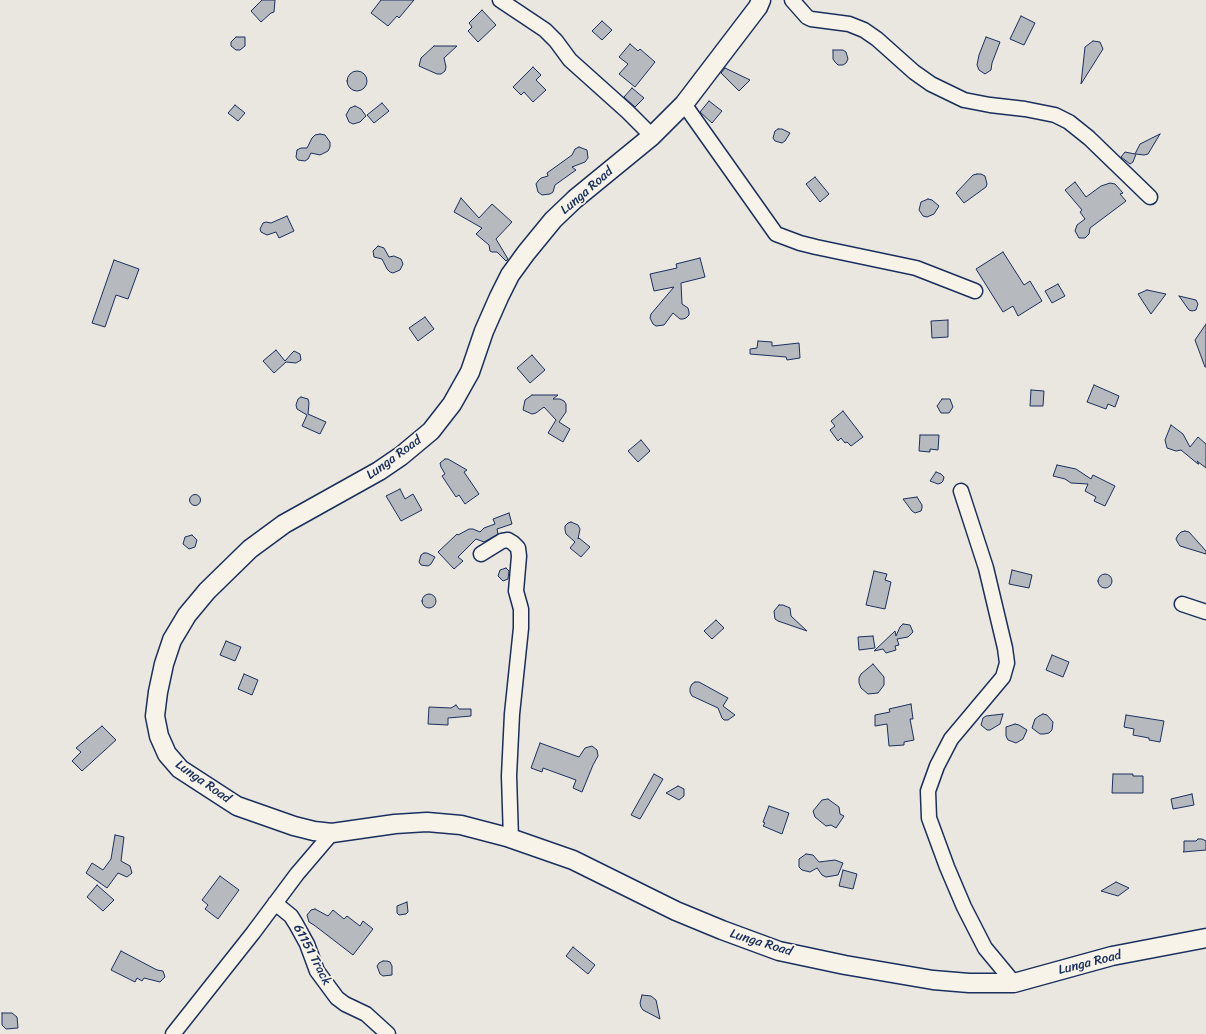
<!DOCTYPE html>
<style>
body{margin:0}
canvas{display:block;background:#eae7e0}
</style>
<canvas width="1206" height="1034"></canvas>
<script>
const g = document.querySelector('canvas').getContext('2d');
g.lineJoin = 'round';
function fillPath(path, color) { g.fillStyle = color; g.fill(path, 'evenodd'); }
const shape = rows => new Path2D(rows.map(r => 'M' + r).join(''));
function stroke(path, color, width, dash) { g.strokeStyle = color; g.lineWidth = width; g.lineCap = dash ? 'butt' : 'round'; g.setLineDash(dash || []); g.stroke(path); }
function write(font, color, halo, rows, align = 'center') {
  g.font = font + ' Sriracha,sans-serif'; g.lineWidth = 3.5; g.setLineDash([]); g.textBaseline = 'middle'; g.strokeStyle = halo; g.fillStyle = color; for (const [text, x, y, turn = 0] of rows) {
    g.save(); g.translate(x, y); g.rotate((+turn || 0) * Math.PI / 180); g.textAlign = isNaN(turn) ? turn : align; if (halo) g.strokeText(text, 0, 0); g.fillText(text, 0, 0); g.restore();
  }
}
const building = shape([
 [262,0,275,0,274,12,271,13,261,22,251,11,262,0],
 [381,0,414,0,399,18,397,16,388,26,371,13,381,0],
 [482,10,496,25,478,42,468,31,472,27,469,23,482,10],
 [1021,16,1035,23,1024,45,1010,39,1021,16],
 [602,21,612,30,602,40,592,31,602,21],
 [236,37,245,37,245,46,240,50,236,50,231,46,231,42,236,37],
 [986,37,1000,42,992,63,991,70,985,74,979,70,977,65,979,55,986,37],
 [1093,41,1100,42,1103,49,1081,84,1085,47,1093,41],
 [630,44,638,51,640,49,655,62,635,87,619,74,628,64,619,57,630,44],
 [434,46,457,46,444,58,446,67,445,71,441,74,437,74,419,66,421,58,434,46],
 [833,50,843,50,846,52,848,59,846,63,843,65,838,65,835,62,833,59,833,50],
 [533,67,541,75,536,80,546,90,533,102,524,92,521,95,513,87,533,67],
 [725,68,750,80,739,91,721,73,725,68],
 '347 81a10 10 0 1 1 20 0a10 10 0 1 1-20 0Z',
 [632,88,644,98,635,107,624,97,632,88],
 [709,101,722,111,712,123,700,112,709,101],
 [382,103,389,111,374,123,367,115,382,103],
 [235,105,245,113,238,121,228,113,235,105],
 [355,106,361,109,366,116,360,122,353,124,349,122,346,115,350,108,355,106],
 [778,129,782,129,790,133,785,141,782,143,775,141,773,138,775,131,778,129],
 [320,134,325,135,330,142,330,147,328,151,320,155,311,153,308,159,305,161,298,160,296,157,297,150,301,148,307,148,312,138,315,135,320,134],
 [1160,134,1148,154,1144,155,1136,154,1133,162,1130,164,1121,157,1125,152,1135,154,1140,144,1160,134],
 [579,147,587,150,588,158,585,162,572,167,576,170,555,185,553,192,550,194,542,195,538,192,536,184,538,181,541,178,548,176,547,173,572,155,575,149,579,147],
 [977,174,981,174,985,176,987,184,986,187,964,203,956,193,973,175,977,174],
 [815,177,829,194,820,202,806,184,815,177],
 [1075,182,1086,197,1101,186,1110,183,1115,184,1123,193,1120,194,1126,201,1090,228,1089,234,1085,238,1079,238,1075,231,1077,225,1085,219,1080,212,1082,210,1065,190,1075,182],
 [461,198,479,218,492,204,512,222,496,239,508,259,506,261,497,252,492,252,490,251,489,245,476,234,482,228,454,212,461,198],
 [928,199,932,200,939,206,934,214,927,217,923,216,919,210,921,202,928,199],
 [287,216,294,231,279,238,276,232,267,235,261,232,260,229,263,223,266,222,271,223,287,216],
 [378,246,384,248,389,257,394,256,401,259,403,264,400,270,393,273,390,272,387,269,382,259,374,257,373,251,378,246],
 [1003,252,1024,285,1030,281,1042,301,1018,316,1013,306,1003,312,976,269,1003,252],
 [700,258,705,277,681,283,682,304,688,308,689,312,689,315,686,318,683,319,680,319,673,313,664,325,656,326,653,324,650,318,651,314,674,287,654,291,650,274,677,268,676,264,700,258],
 [114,260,139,269,128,299,116,295,105,327,92,323,114,260],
 [1058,284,1065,296,1052,303,1045,291,1058,284],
 [1147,290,1166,294,1151,314,1138,294,1147,290],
 [1179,296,1196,300,1198,304,1196,310,1192,311,1189,310,1179,296],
 [425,317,434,329,418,341,409,328,425,317],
 [948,320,948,337,932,338,931,321,948,320],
 [1206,324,1206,367,1205,367,1195,340,1206,324],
 [758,341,772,342,772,346,799,343,800,358,787,360,786,357,750,354,750,349,757,348,758,341],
 [276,350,285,361,292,353,294,351,300,354,301,360,296,363,286,362,274,373,263,361,276,350],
 [532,355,545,370,530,383,517,368,532,355],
 [1094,385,1119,396,1115,407,1108,404,1106,409,1087,402,1094,385],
 [1031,390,1044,391,1043,406,1030,406,1031,390],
 [532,395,558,395,553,399,560,399,564,401,566,404,566,412,559,422,570,429,563,442,548,433,556,420,544,407,536,413,532,414,523,410,525,400,532,395],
 [301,397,308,399,309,403,308,414,326,422,320,434,302,426,307,415,297,409,296,405,298,399,301,397],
 [942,399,950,399,953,407,949,413,941,413,937,406,942,399],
 [843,411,863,437,851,446,847,442,845,443,841,438,838,441,830,430,835,426,831,421,843,411],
 [1171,425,1183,434,1190,447,1198,437,1206,444,1206,468,1197,461,1199,464,1198,464,1181,450,1176,451,1167,448,1165,440,1171,425],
 [920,435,939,435,938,450,930,449,930,452,919,451,920,435],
 [641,440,650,451,638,462,628,451,641,440],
 [445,459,448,459,467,470,464,472,479,494,465,504,459,495,456,497,442,476,445,474,441,467,440,463,445,459],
 [1057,465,1076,469,1091,479,1093,475,1115,486,1105,506,1094,501,1096,497,1085,491,1088,484,1071,483,1065,479,1053,476,1057,465],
 [936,472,941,474,944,477,943,481,941,483,938,484,930,481,936,472],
 [400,489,405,499,413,494,422,510,401,521,386,496,400,489],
 '189.5 500a5.5 5.5 0 1 1 11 0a5.5 5.5 0 1 1-11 0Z',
 [917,497,922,505,922,508,921,511,915,513,912,511,903,499,917,497],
 [509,513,512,524,497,529,498,534,484,542,476,539,458,557,463,561,454,569,438,552,457,534,458,535,469,529,473,529,480,532,484,528,495,524,493,519,509,513],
 [571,522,578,525,580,529,578,539,579,538,590,547,581,557,570,548,575,542,566,534,565,530,565,526,568,523,571,522],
 [1185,531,1189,532,1206,551,1206,554,1180,546,1178,543,1176,539,1178,535,1181,532,1185,531],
 [192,535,197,540,195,547,189,549,183,544,185,537,192,535],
 [424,553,427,553,435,557,431,564,428,566,421,565,419,562,421,555,424,553],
 [506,568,509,571,508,579,503,581,498,576,500,570,506,568],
 [1012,570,1032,575,1029,588,1009,584,1012,570],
 [874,571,887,574,885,580,891,582,885,609,866,605,874,571],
 '1098 581a7 7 0 1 1 14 0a7 7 0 1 1-14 0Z',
 '422 601a7 7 0 1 1 14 0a7 7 0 1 1-14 0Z',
 [779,605,783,605,790,608,791,616,807,631,778,621,775,619,774,611,779,605],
 [716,620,724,628,712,639,704,631,716,620],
 [903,624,910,625,913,632,908,637,897,639,899,645,895,646,896,650,886,653,883,649,874,651,895,631,896,636,900,627,903,624],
 [873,636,875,648,859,650,858,637,873,636],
 [226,641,241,647,235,661,220,655,226,641],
 [1052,655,1069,662,1063,677,1046,670,1052,655],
 [873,664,884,677,884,685,878,693,868,694,861,688,859,683,859,678,861,674,873,664],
 [244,674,258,680,252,695,238,689,244,674],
 [695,682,699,682,728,698,723,706,735,715,728,720,724,720,722,718,718,708,692,696,690,692,690,688,692,684,695,682],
 [911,704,913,719,910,719,914,740,904,742,904,745,889,746,887,724,875,726,875,715,890,712,889,709,911,704],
 [456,705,459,709,471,709,471,716,448,718,448,725,428,724,429,707,451,708,456,705],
 [1003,714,1000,724,990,730,987,730,981,725,983,718,986,716,1003,714],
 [1043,714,1047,715,1053,722,1052,730,1049,733,1044,734,1040,734,1032,728,1035,719,1039,716,1043,714],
 [1126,715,1164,721,1160,742,1149,740,1149,738,1133,735,1134,729,1124,727,1126,715],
 [1015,724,1019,725,1027,730,1023,739,1016,743,1008,740,1006,736,1006,727,1015,724],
 [102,726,116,740,82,771,72,761,81,752,76,748,102,726],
 [540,743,579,757,585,748,592,746,597,750,598,756,593,765,582,792,573,788,576,780,543,768,542,772,531,768,540,743],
 [654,774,663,779,640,819,631,815,654,774],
 [1113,774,1133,774,1133,776,1143,776,1143,793,1112,793,1113,774],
 [678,786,684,789,684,796,679,800,666,793,678,786],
 [1192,794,1194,805,1173,809,1171,799,1192,794],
 [828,799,839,807,840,814,844,816,836,828,831,825,826,826,815,817,813,811,822,800,828,799],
 [769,806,789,813,782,834,763,826,765,823,763,822,769,806],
 [115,835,124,837,121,861,130,866,132,873,127,877,118,873,107,888,86,873,92,863,103,870,111,859,115,835],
 [1198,839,1202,839,1206,841,1206,850,1183,852,1184,851,1184,841,1196,841,1198,839],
 [806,854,813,855,819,862,835,860,843,863,838,875,826,877,822,875,817,868,810,872,802,870,799,867,799,859,806,854],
 [843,870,857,874,853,889,839,886,843,870],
 [220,876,239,890,218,919,205,909,208,905,202,900,220,876],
 [1116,882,1129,888,1118,896,1101,891,1116,882],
 [97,885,114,900,103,911,87,897,97,885],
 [407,902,408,912,406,914,399,915,397,913,397,906,407,902],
 [315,909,328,916,333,910,344,919,347,916,360,926,363,921,373,929,353,955,314,925,309,922,307,915,311,910,315,909],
 [573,947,595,965,588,974,566,956,573,947],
 [121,951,157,970,163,971,165,977,160,982,144,978,142,981,137,978,135,982,111,970,121,951],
 [383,961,387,961,390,962,392,966,392,975,383,976,380,974,377,966,379,963,383,961],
 [642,995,651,996,656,1000,660,1019,643,1010,641,1007,640,1003,642,995],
 [2,1013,12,1013,17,1017,18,1028,6,1029,2,1025,2,1013]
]);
const minor = shape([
 [500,0,545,30,556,41,570,60,628,112,652,136],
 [792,0,807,17,811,19,849,24,864,30,877,39,914,72,931,84,964,100,990,105,1025,109,1055,115,1069,122,1089,138,1150,197],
 [684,104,776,234,800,243,816,247,916,268,975,291],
 [961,491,986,568,1005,648,1007,663,1003,677,951,739,937,766,928,791,929,818,947,867,964,907,985,948,1014,983],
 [481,554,502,541,508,540,513,543,518,548,519,556,516,591,521,609,521,628,512,714,509,776,511,839],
 [1182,604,1206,612],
 [275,903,291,916,296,924,307,944,317,971,337,998,345,1004,366,1014,388,1034],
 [173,1034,253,933,297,874,332,833]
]);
const tertiary = shape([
 [761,0,758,7,684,104,652,136,575,199,553,220,526,253,510,275,499,297,484,331,470,372,452,404,431,431,401,456,379,471,284,524,250,549,207,591,187,615,172,640,164,664,158,692,155,716,159,736,167,754,180,769,237,806,294,826,314,831,332,833,395,824,427,822,461,825,507,837,573,860,676,911,722,930,779,951,845,965,933,980,969,983,1014,983,1112,956,1206,938]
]);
const streetNames = [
 ["Lunga Road",587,191,-41],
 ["Lunga Road",394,458,-36],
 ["Lunga Road",203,782,35],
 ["Lunga Road",761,943,17],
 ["61151 Track",312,955,62],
 ["Lunga Road",1090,963,-14]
];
fillPath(building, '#b6babf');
stroke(building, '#1b2f5e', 1);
stroke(minor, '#1b2f5e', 17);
stroke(tertiary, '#1b2f5e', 21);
stroke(minor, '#f7f3e8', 14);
stroke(tertiary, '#f7f3e8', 18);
write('13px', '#1b2f5e', '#f7f3e8', streetNames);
</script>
